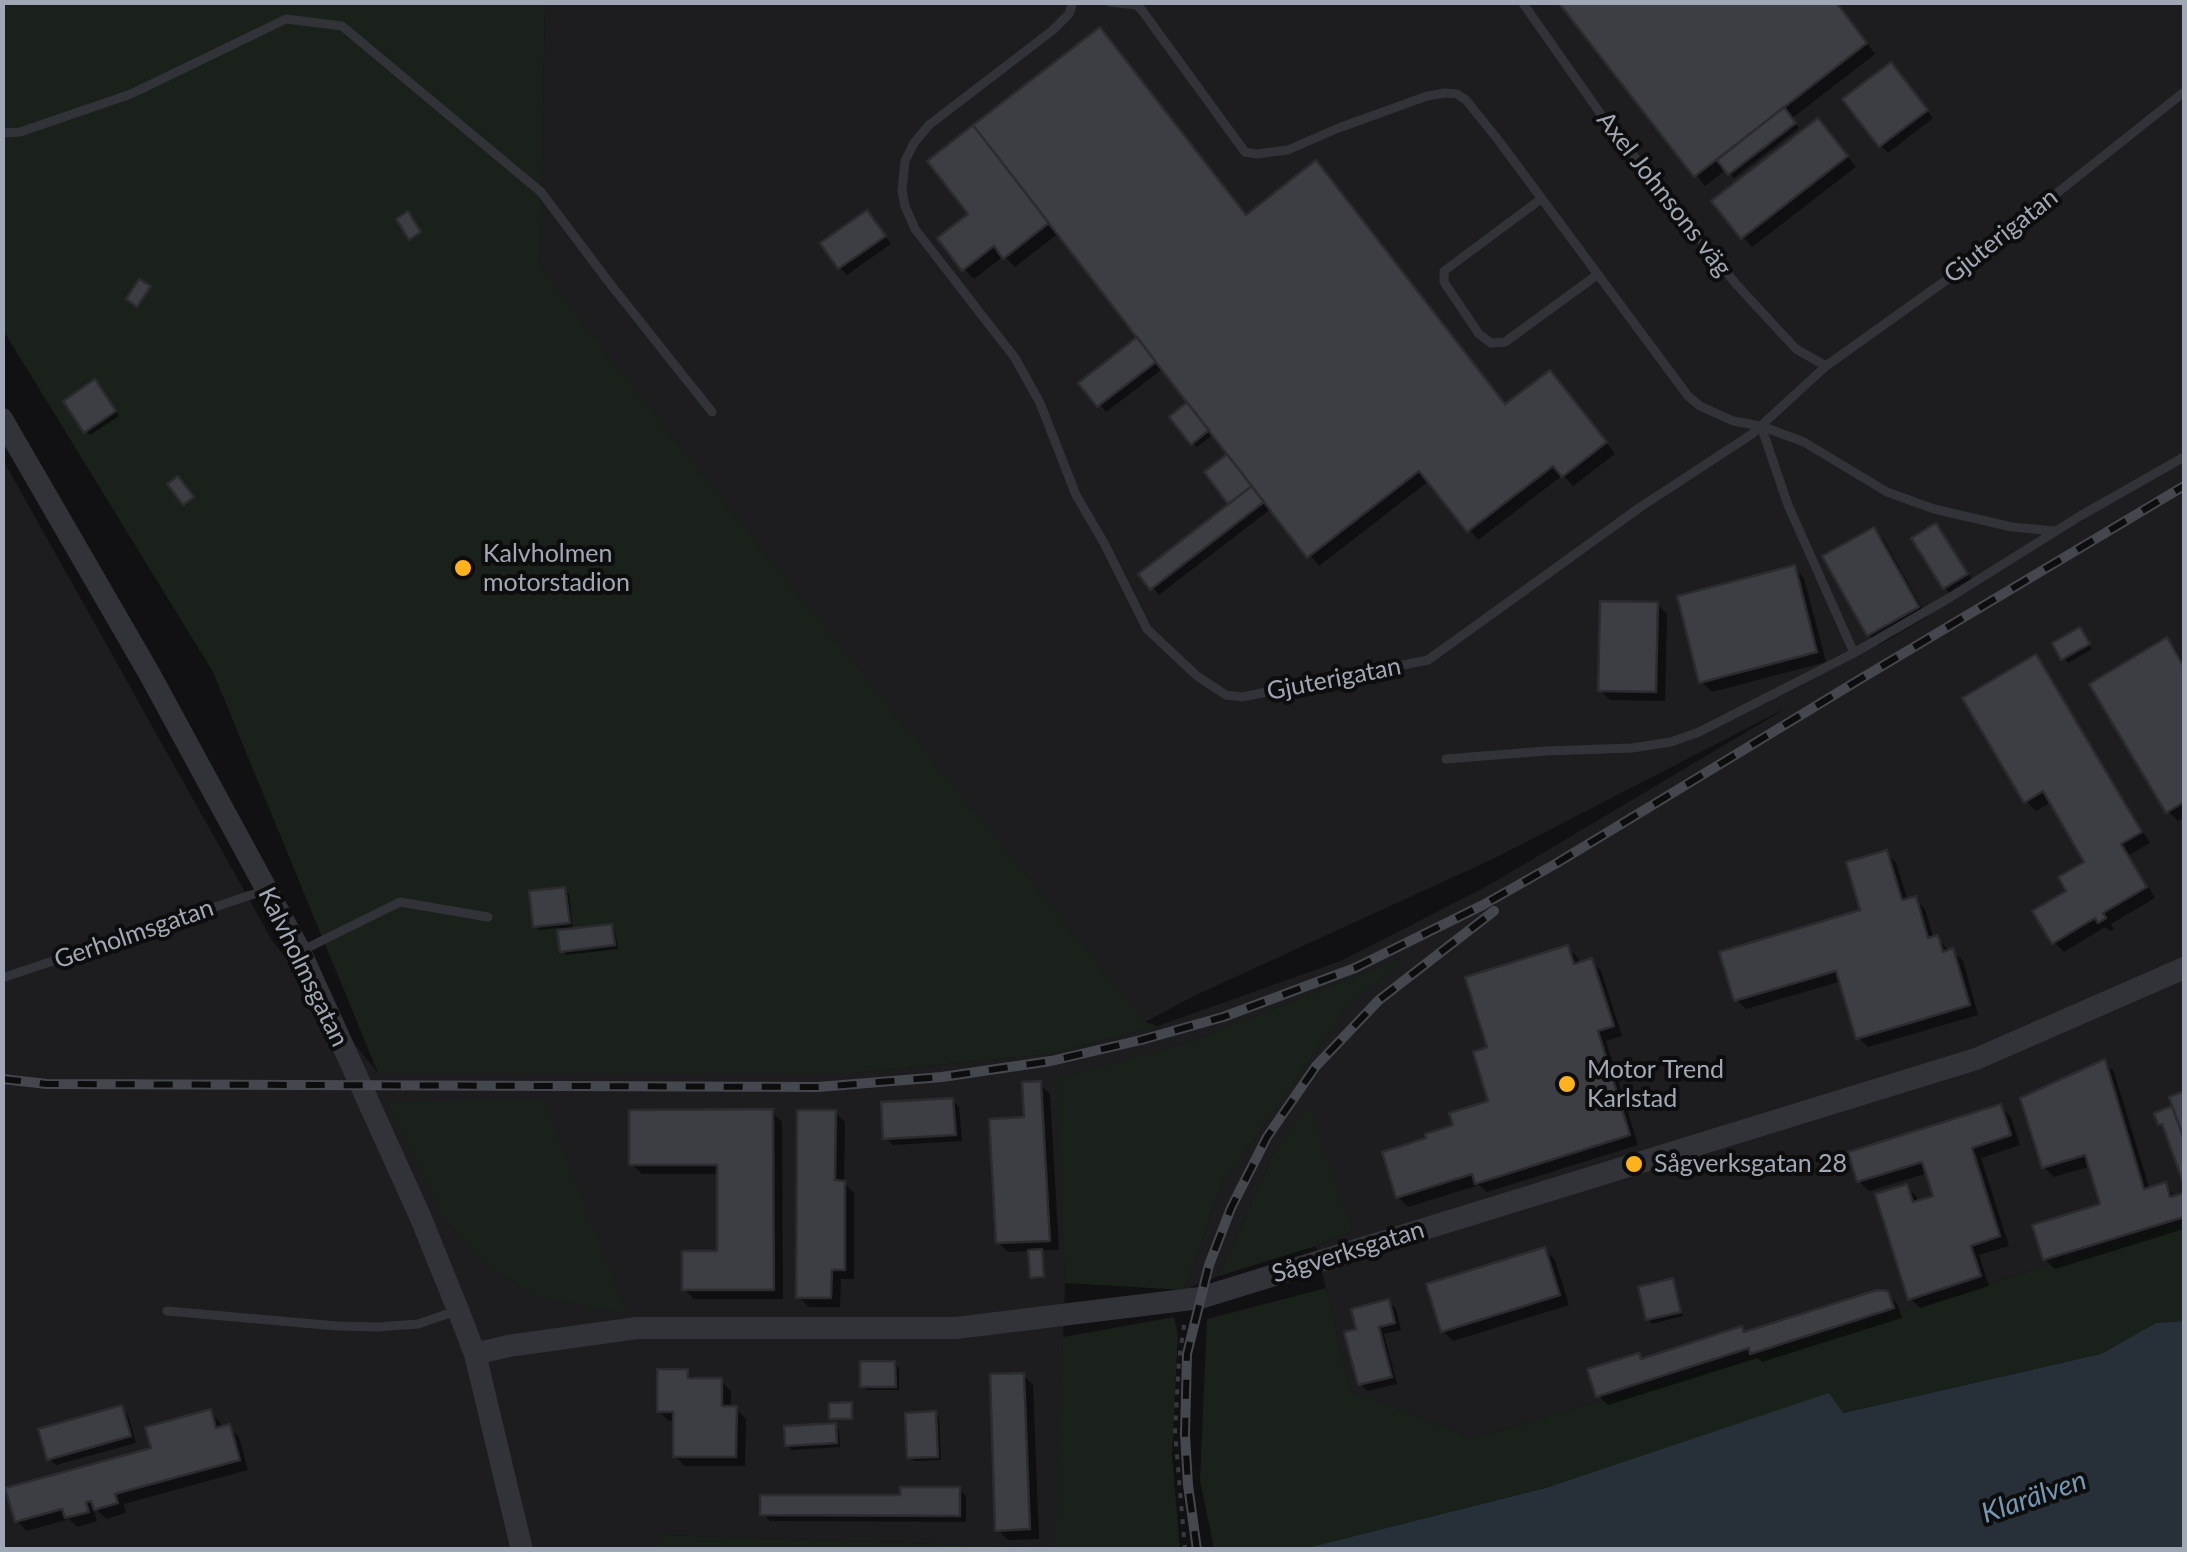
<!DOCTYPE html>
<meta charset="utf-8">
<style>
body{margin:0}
#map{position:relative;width:2187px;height:1552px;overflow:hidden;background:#111113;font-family:Lato,sans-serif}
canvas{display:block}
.frame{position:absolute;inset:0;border:5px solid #a1a8b5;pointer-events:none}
</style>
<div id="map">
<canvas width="2187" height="1552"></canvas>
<div class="frame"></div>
</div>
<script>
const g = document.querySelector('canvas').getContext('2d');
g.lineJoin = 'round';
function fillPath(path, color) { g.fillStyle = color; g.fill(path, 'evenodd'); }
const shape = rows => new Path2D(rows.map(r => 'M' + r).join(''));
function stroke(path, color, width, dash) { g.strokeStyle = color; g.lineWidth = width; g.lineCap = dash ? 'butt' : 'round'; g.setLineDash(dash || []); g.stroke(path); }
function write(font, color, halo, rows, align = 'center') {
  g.font = font + ' Lato,sans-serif'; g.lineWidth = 8; g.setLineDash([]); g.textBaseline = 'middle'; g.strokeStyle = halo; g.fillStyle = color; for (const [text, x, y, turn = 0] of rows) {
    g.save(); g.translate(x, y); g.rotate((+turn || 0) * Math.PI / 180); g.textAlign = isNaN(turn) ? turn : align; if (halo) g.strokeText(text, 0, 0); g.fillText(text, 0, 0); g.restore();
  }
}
const built = shape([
 [545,3,2184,3,2184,1223,1735,1363,1473,1438,1350,1391,1316,1246,1352,1231,1272,1157,1219,1276,1184,1290,1221,1186,1350,1003,1406,957,1187,1043,1058,1079,1065,1284,1056,1548,663,1535,662,1550,3,1549,2,458,273,942,378,1073,853,1073,1050,1054,1158,1026,1343,960,1489,885,1790,706,1497,857,1196,995,1145,1022,693,463,540,267]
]);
const green = shape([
 [3,3,545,3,540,267,693,463,1145,1022,1158,1026,1050,1054,853,1073,378,1073,213,672,3,330],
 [1410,955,1350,1003,1221,1186,1184,1290,1065,1283,1057,1079,1187,1043],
 [543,1099,627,1314,536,1296,482,1261,442,1214,387,1102],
 [1308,1104,1352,1231,1316,1246,1219,1276,1272,1157],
 [2184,1223,2184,1321,2156,1323,2101,1354,1842,1413,1303,1549,1214,1549,1200,1480,1207,1319,1326,1288,1350,1391,1473,1438,1735,1363],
 [1174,1317,1178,1335,1172,1454,1180,1549,662,1549,662,1535,1055,1548,1063,1337]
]);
const water = shape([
 [2184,1321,2184,1549,1303,1549,1549,1487,1829,1393,1843,1413,2101,1354,2156,1323]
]);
const shadow = shape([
 [1561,2,1835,2,1875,54,1791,119,1799,128,1734,178,1727,169,1705,186],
 [1100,30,1247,217,1506,407,1560,383,1615,454,1573,486,1563,475,1478,540,1430,480,1319,566,1272,508,1159,595,1142,574,1232,505,1207,473,1231,455,1214,434,1197,447,1192,443,1191,403,1164,368,1106,412,1082,383,1140,338,1059,233,1015,267,1004,256,974,279,964,269,972,214],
 [1898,72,1933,118,1888,153,1881,146],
 [1828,131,1856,167,1752,247,1743,237],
 [874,221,891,244,847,275,840,268],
 [99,386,119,416,90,435,86,431],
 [1936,526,1943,533,1973,581,1952,595,1945,588],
 [1874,530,1884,540,1927,617,1879,645,1869,635],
 [1794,568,1804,578,1826,662,1712,692,1702,682],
 [1657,604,1667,614,1665,701,1610,700,1600,690],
 [2083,634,2092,649,2068,663,2055,644],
 [2167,641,2177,650,2184,664,2184,817,2178,821,2168,811],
 [2035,657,2045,667,2150,843,2129,855,2155,898,2111,924,2114,929,2110,931,2105,927,2064,952,2054,942,2070,891,2088,863,2051,802,2036,811,2026,801],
 [1886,853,1896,863,1908,901,1915,899,1925,909,1934,939,1937,938,1947,948,1949,952,1953,951,1963,961,1978,1015,1868,1047,1858,1037,1842,981,1746,1009,1736,999,1863,912],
 [564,890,569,894,573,931,611,926,615,931,618,949,566,955,562,951,559,928,539,930,535,926],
 [1568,948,1578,958,1580,964,1591,961,1601,971,1622,1036,1606,1041,1638,1145,1487,1192,1479,1185,1408,1207,1398,1197,1456,1127,1491,1102,1490,1049],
 [2104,1062,2114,1072,2150,1190,2165,1185,2176,1198,2184,1195,2184,1229,2055,1269,2045,1259,2103,1206,2091,1166,2054,1177,2044,1167],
 [1040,1084,1050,1094,1059,1250,1043,1250,1044,1278,1033,1279,1030,1251,1008,1252,998,1242,1026,1119],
 [952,1100,959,1107,962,1141,893,1145,886,1138],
 [2001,1107,2011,1117,2020,1145,1981,1158,2009,1246,1979,1255,1989,1286,1920,1308,1910,1298,1906,1186,1916,1196,1918,1203,1936,1197,1928,1173,1869,1191,1859,1181],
 [772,1112,782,1122,783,1299,694,1299,684,1289,720,1254,719,1174,642,1174,632,1164],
 [835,1112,845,1122,844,1183,854,1193,854,1279,841,1279,840,1307,809,1307,799,1297],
 [1545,1250,1555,1260,1569,1305,1453,1341,1443,1331],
 [1672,1281,1676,1285,1683,1316,1652,1324,1648,1319],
 [1887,1293,1897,1304,1902,1318,1762,1362,1758,1358,1608,1405,1598,1395,1639,1356,1643,1360,1742,1329,1746,1334],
 [1388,1301,1396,1309,1401,1330,1384,1334,1397,1384,1367,1391,1360,1384,1359,1331],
 [894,1363,899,1368,899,1390,867,1390,863,1386],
 [687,1372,696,1381,721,1381,731,1391,731,1409,736,1409,746,1419,745,1466,685,1466,675,1456,675,1421,669,1421,659,1411],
 [1023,1375,1033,1385,1039,1539,1008,1540,998,1530],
 [121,1408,128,1415,136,1443,56,1465,49,1458],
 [210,1412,220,1422,222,1429,229,1427,239,1437,248,1470,124,1504,126,1513,106,1519,93,1506,97,1521,77,1527,69,1519,27,1531,17,1521,154,1450],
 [935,1414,939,1418,941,1460,914,1461,910,1457],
 [835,1426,839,1430,840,1447,792,1450,787,1445],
 [959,1489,966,1496,966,1522,770,1521,763,1514]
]);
const building = shape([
 [1558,2,1836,2,1867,43,1694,177,1558,2],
 [1100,27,1246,215,1316,160,1505,404,1550,370,1607,442,1562,477,1553,466,1467,532,1419,471,1307,558,973,125,1100,27],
 [1891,62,1928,110,1879,147,1842,99,1891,62],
 [1784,107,1796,123,1728,175,1717,160,1784,107],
 [1818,118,1848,156,1741,239,1711,201,1818,118],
 [973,125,1049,223,1003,259,994,246,962,271,937,238,968,214,927,161,973,125],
 [867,210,886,236,838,269,820,243,867,210],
 [408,211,421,232,409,240,396,219,408,211],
 [139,279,151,286,137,307,126,299,139,279],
 [1137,337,1156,362,1097,407,1078,383,1137,337],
 [95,379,116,411,84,433,63,401,95,379],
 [1187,402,1209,430,1191,445,1169,417,1187,402],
 [1227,454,1252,486,1228,504,1204,472,1227,454],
 [178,476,194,497,183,505,167,484,178,476],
 [1252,486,1264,502,1150,590,1138,574,1252,486],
 [1936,523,1968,574,1943,589,1911,538,1936,523],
 [1874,527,1919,607,1867,636,1822,556,1874,527],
 [1795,565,1817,652,1699,683,1677,596,1795,565],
 [1600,601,1658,602,1656,692,1598,691,1600,601],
 [2080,627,2090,644,2061,660,2052,643,2080,627],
 [2167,637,2184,667,2184,802,2166,813,2089,684,2167,637],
 [2036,654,2142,832,2121,844,2147,887,2103,913,2106,918,2098,923,2095,918,2052,944,2032,911,2066,891,2058,877,2084,862,2043,791,2024,803,1962,698,2036,654],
 [1887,850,1902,900,1916,896,1928,938,1938,935,1943,952,1953,948,1970,1005,1856,1039,1836,971,1734,1001,1719,952,1860,910,1846,862,1887,850],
 [565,887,570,923,533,927,529,891,565,887],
 [612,924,615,945,560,952,557,930,612,924],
 [1568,945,1574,964,1592,958,1614,1026,1598,1031,1630,1135,1475,1184,1472,1174,1396,1198,1382,1152,1426,1138,1425,1134,1453,1125,1449,1113,1488,1101,1473,1052,1487,1047,1465,977,1568,945],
 [2105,1059,2144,1189,2166,1182,2170,1197,2184,1193,2184,1217,2043,1260,2032,1225,2100,1204,2085,1155,2042,1168,2020,1098,2105,1059],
 [1041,1081,1050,1241,996,1243,989,1119,1024,1117,1022,1082,1041,1081],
 [2184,1091,2184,1139,2169,1097,2184,1091],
 [953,1098,956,1135,883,1139,881,1102,953,1098],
 [2001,1104,2011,1135,1972,1148,2000,1236,1971,1246,1981,1276,1908,1300,1875,1194,1907,1184,1913,1202,1933,1196,1922,1162,1857,1182,1848,1152,2001,1104],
 [2172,1106,2184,1139,2184,1185,2162,1124,2158,1125,2154,1113,2172,1106],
 [773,1109,774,1290,682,1290,682,1251,717,1251,717,1165,629,1165,629,1110,773,1109],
 [797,1110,836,1110,835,1180,845,1181,845,1270,832,1270,831,1298,796,1298,797,1110],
 [1545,1247,1560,1295,1441,1332,1426,1284,1545,1247],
 [1042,1249,1044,1277,1030,1278,1028,1250,1042,1249],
 [1673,1278,1681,1312,1646,1320,1638,1287,1673,1278],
 [1877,1290,1888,1291,1894,1308,1750,1354,1749,1348,1596,1397,1587,1369,1639,1353,1641,1359,1742,1326,1744,1332,1877,1290],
 [1389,1299,1395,1323,1379,1327,1392,1377,1358,1385,1344,1332,1356,1329,1351,1309,1389,1299],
 [860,1361,895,1361,896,1387,860,1387,860,1361],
 [657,1369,688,1369,688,1378,722,1378,722,1406,737,1406,736,1457,673,1457,673,1412,657,1412,657,1369],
 [1024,1373,1030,1529,995,1531,990,1374,1024,1373],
 [852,1402,852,1419,829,1419,829,1403,852,1402],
 [122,1405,131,1436,47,1460,38,1429,122,1405],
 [211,1409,216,1428,230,1424,240,1460,115,1494,118,1503,94,1510,91,1501,86,1502,89,1512,65,1518,62,1509,15,1522,5,1488,151,1448,145,1427,211,1409],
 [936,1411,938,1457,907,1458,905,1413,936,1411],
 [836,1423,837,1443,785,1446,784,1426,836,1423],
 [900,1487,960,1487,960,1516,760,1515,760,1495,900,1495,900,1487]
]);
const path = shape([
 [1185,1550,1175,1431,1179,1360,1185,1319]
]);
const service = shape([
 [1073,2,1069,14,1053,30,929,125,914,143,905,161,902,191,905,206,915,229,1015,358,1040,403,1076,495,1104,543,1147,629,1197,676,1226,695,1242,697,1428,660,1639,508,1752,434,1826,366,1959,271,2184,92],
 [1110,2,1136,5,1141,9,1245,152,1257,154,1288,150,1336,129,1427,96,1445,93,1457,94,1466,100,1499,141,1688,396,1700,406,1733,421,1761,426,1804,442,1887,492,1934,509,2012,527,2055,531],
 [1522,2,1605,120,1736,284,1796,349,1826,366],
 [2,133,20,132,131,94,286,19,342,26,541,192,608,281,712,412],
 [1541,199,1444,271,1444,282,1479,334,1491,343,1505,342,1597,275],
 [1761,426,1788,505,1854,653],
 [1446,759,1546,751,1632,748,1671,742,1699,732,1854,653,1949,598,2080,516,2184,457],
 [303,950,400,902,488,917],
 [2,978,263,891],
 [167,1311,337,1326,377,1327,418,1324,456,1311]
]);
const tertiary = shape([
 [2,419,149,673,300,951,420,1216,458,1310,475,1354,522,1550],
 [475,1354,508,1346,637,1328,956,1328,1200,1298,1976,1059,2184,968]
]);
const rail = shape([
 [2,1079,47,1084,818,1087,942,1077,1051,1061,1141,1040,1223,1017,1355,968,1483,905,1557,863,1857,681,2184,486],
 [1197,1550,1188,1485,1185,1434,1187,1354,1209,1265,1231,1208,1267,1137,1316,1066,1379,1000,1494,911]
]);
const markers = [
 [463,568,10,"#ffb21e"],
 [1567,1084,10,"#ffb21e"],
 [1634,1164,10,"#ffb21e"]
];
const streetNames = [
 ["Axel Johnsons väg",1664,194,52],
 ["Gjuterigatan",2001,236,-38],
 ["Gjuterigatan",1334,679,-11],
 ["Gerholmsgatan",134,934,-19],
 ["Kalvholmsgatan",303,967,64],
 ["Sågverksgatan",1348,1252,-17]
];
const poiNames = [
 ["Kalvholmen",483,554],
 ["motorstadion",483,583],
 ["Motor Trend",1587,1070],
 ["Karlstad",1587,1099],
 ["Sågverksgatan 28",1654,1164]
];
const waterNames = [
 ["Klarälven",2034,1497,-19]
];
fillPath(built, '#1d1d20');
fillPath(green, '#19211a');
fillPath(water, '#273038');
fillPath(shadow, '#0007');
fillPath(building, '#3d3e43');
stroke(building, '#2b2b30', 2.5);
stroke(path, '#383a40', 4, [5, 8]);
stroke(service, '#323339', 9);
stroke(tertiary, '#323339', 22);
stroke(rail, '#45474e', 10);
stroke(rail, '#0d0d0e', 6, [19]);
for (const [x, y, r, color] of markers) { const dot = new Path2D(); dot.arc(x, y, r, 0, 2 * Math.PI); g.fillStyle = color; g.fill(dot); stroke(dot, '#0d0d0e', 4); }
write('25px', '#a1a8b5', '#0d0d0e', streetNames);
write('25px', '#a1a8b5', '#0d0d0e', poiNames, 'left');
write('italic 28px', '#7597b4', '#0d0d0e', waterNames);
</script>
